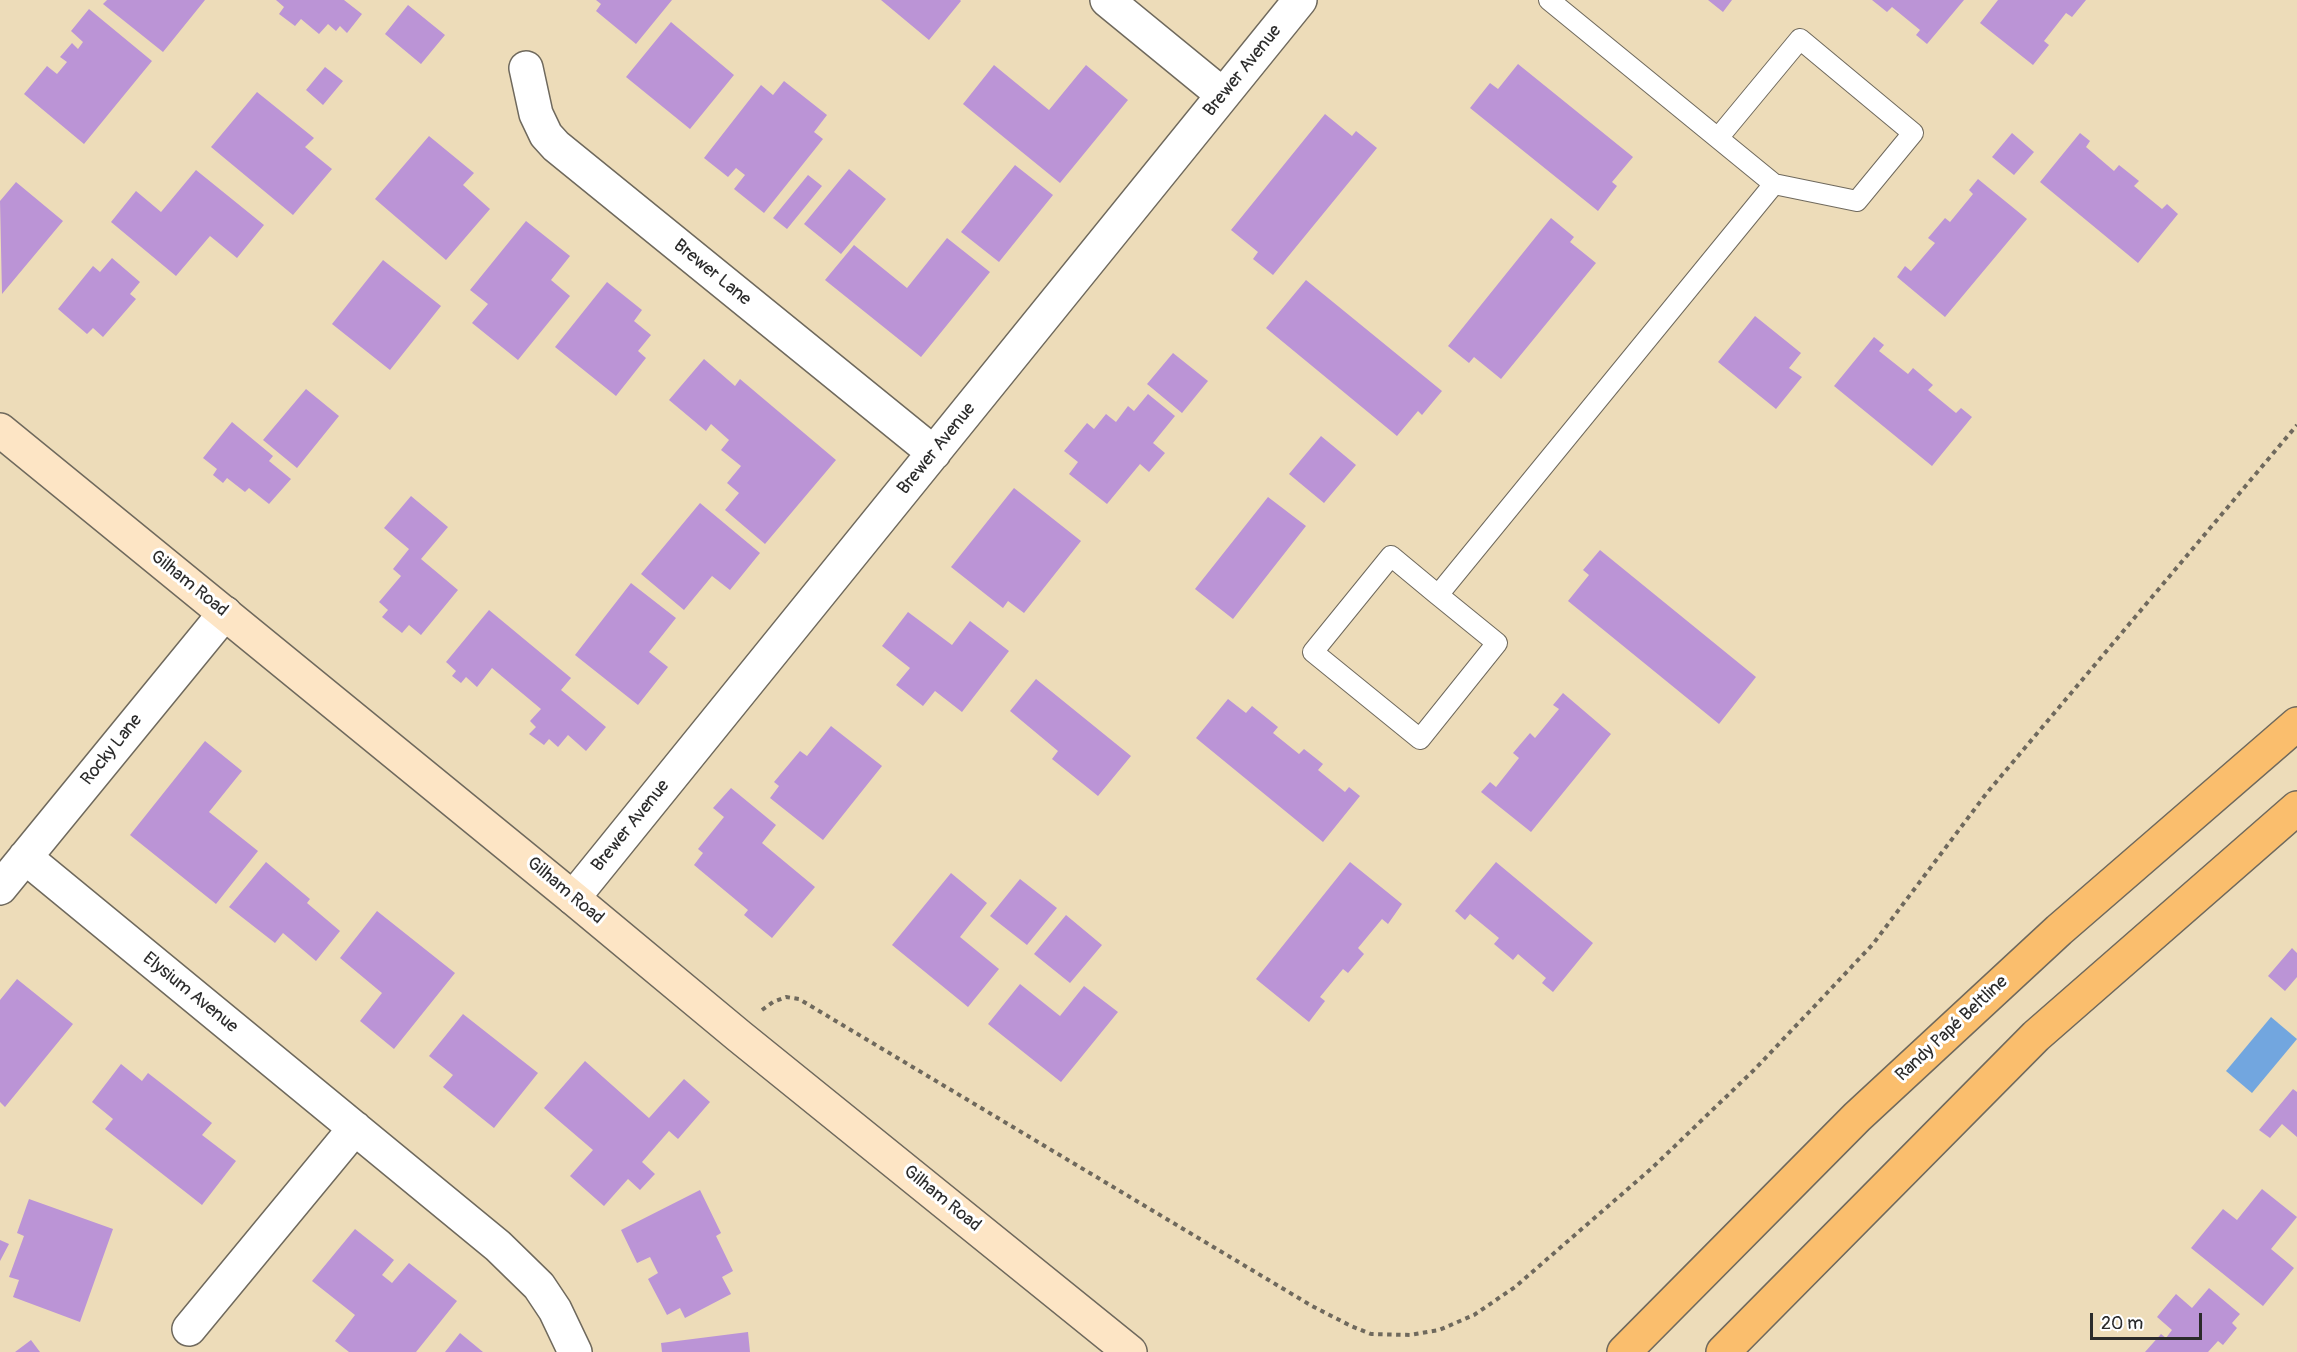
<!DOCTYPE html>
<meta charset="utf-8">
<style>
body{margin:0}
#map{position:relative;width:2297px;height:1352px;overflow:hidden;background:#eddcb9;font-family:Pangolin,sans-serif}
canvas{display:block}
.scale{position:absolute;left:2090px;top:1313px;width:112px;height:27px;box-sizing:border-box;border:3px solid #2b2b2b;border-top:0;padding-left:8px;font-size:18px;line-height:21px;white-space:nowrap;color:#2b2b2b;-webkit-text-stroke:4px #fff;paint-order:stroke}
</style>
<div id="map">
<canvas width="2297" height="1352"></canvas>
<div class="scale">20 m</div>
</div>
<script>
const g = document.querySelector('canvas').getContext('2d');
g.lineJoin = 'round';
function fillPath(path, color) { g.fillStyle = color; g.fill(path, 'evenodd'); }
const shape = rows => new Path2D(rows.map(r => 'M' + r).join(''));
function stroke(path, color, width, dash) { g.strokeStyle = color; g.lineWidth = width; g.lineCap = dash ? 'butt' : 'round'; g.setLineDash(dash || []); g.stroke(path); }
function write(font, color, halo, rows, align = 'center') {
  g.font = font + ' Pangolin,sans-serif'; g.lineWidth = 6; g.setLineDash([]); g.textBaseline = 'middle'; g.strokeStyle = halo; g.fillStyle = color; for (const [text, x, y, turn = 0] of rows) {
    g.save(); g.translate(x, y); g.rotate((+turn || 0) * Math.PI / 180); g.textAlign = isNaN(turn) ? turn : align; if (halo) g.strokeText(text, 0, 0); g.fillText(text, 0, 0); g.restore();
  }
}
const water = shape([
 [2271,1017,2297,1039,2252,1093,2226,1071]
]);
const building = shape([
 [107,0,205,0,163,52,103,4],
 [276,0,344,0,362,14,347,33,340,26,336,31,328,24,319,34,301,19,295,26,279,14,284,7],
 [596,0,672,0,636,44,596,11,601,4],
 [881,0,960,0,961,1,929,40],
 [1708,0,1732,0,1723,12],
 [1872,0,1964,0,1927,44,1916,35,1920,30,1892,7,1887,12],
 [1998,0,2086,0,2072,17,2066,13,2044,41,2049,45,2033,65,1980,23],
 [408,5,445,35,421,64,385,34],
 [89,9,152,61,84,144,24,94,47,66,57,74,67,62,60,57,72,43,78,49,83,42,71,31],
 [671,22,734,75,690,129,626,77],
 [1518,64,1633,157,1612,182,1617,186,1598,211,1470,108,1490,83,1498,89],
 [994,65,1049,110,1086,65,1128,100,1060,183,963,104],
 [325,67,343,81,323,105,306,90],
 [784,81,827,115,814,132,823,139,764,213,734,189,745,175,736,168,728,177,704,158,761,85,773,95],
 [257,92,314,138,305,147,332,169,293,215,211,147],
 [1325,114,1352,136,1356,131,1377,148,1273,275,1253,259,1258,252,1231,230],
 [2012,133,2034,152,2014,175,1992,157],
 [2080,133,2090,141,2086,147,2114,171,2119,165,2139,181,2134,186,2162,209,2167,204,2178,214,2138,263,2040,182],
 [429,136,474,173,463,185,490,209,446,260,375,199],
 [1015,165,1053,195,999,262,961,232],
 [849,169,886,199,841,254,804,224],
 [196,170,264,225,237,258,210,236,176,276,111,222,136,191,161,212],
 [808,175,822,186,787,229,773,218],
 [1978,179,2027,219,1945,317,1897,277,1905,266,1911,271,1935,243,1928,238,1945,218,1950,222,1973,194,1969,190],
 [16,182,63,221,2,294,0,201],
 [1551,218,1574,237,1570,242,1596,263,1501,379,1474,357,1469,363,1448,346],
 [526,221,570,256,551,280,570,296,518,360,472,323,488,304,470,290],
 [947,238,990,272,921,357,825,280,854,245,907,288],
 [112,258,140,282,130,294,136,299,103,337,93,328,87,334,58,309,93,266,100,272],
 [383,260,441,306,390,370,332,324],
 [1306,280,1442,391,1422,415,1418,411,1397,436,1266,328],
 [607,282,642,310,634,321,651,335,638,351,646,358,616,396,555,347],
 [1755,316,1801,353,1789,368,1802,377,1776,409,1718,362],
 [1874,337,1884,345,1879,351,1908,374,1913,368,1933,385,1928,390,1956,413,1961,408,1972,417,1932,466,1834,386],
 [1173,353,1208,381,1182,413,1147,384],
 [704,359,735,386,740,379,836,460,765,544,725,510,739,493,727,483,741,466,721,450,729,440,711,424,706,431,669,400],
 [306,389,339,416,297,468,263,440],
 [1148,394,1175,416,1153,443,1165,453,1149,472,1140,464,1107,504,1069,474,1078,462,1064,451,1087,423,1094,429,1106,414,1116,422,1128,406,1134,411],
 [232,422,273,456,269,461,291,479,269,504,249,488,245,492,227,478,223,483,213,475,217,469,203,458],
 [1321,436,1356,465,1324,503,1289,474],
 [1014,488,1081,541,1024,613,1008,601,1003,608,951,567],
 [411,496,448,527,421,559,458,590,421,635,409,625,402,633,382,617,388,610,379,602,401,576,393,569,409,549,384,528],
 [1268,497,1306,526,1233,619,1195,589],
 [700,503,760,553,730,590,712,576,684,610,641,574],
 [1600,550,1756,677,1719,724,1568,601,1589,575,1583,570],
 [631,583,676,618,649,652,668,667,638,705,575,655],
 [489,610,571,678,561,690,606,727,586,751,568,735,558,747,549,739,544,745,529,734,536,727,530,721,541,709,492,668,477,687,466,677,461,683,452,676,456,671,446,662],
 [908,612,952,645,970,621,1009,651,962,712,935,691,923,706,896,685,910,668,882,646],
 [1036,679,1131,756,1098,796,1052,759,1058,751,1010,711],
 [1563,693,1611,734,1531,832,1481,792,1490,782,1496,787,1519,758,1513,753,1530,733,1535,738,1559,709,1553,705],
 [1228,699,1246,713,1252,706,1278,727,1273,733,1299,754,1304,749,1323,764,1318,770,1345,792,1349,787,1360,796,1323,842,1196,738],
 [831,726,882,766,823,840,770,798,779,786,774,782,800,751,807,756],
 [205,741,242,771,209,812,258,851,216,904,130,835],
 [731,788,776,825,762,843,815,887,772,938,744,915,748,910,694,865,703,853,698,849,724,817,713,808],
 [266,862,310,899,307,903,340,931,316,961,283,933,275,943,229,907],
 [1350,862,1402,904,1388,924,1382,919,1358,948,1364,954,1348,973,1343,969,1320,997,1325,1001,1309,1022,1256,979],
 [1496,862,1593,943,1553,992,1542,983,1546,978,1518,954,1513,960,1494,944,1499,938,1470,914,1465,920,1455,911],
 [951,873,987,903,960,937,999,969,968,1007,892,945],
 [1020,879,1057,908,1027,945,990,916],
 [377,911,455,973,394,1049,360,1021,382,993,340,958],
 [1066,915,1102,945,1070,983,1034,954],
 [2292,948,2297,953,2297,977,2285,991,2268,976],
 [17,979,73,1024,5,1107,0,1102,0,1000],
 [1020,984,1060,1016,1084,986,1118,1012,1061,1082,988,1024],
 [463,1014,538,1073,494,1128,443,1087,453,1075,429,1056],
 [585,1061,649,1118,684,1079,710,1102,678,1139,669,1131,642,1162,655,1174,640,1190,628,1179,604,1206,570,1176,593,1150,544,1108],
 [121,1064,142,1081,148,1073,212,1123,202,1135,236,1161,202,1205,105,1129,113,1119,92,1102],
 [2293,1089,2297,1092,2297,1137,2282,1124,2270,1138,2259,1130],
 [2262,1189,2297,1217,2271,1249,2294,1268,2263,1306,2191,1248,2223,1209,2237,1220],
 [700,1190,721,1233,716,1236,733,1271,722,1277,731,1294,685,1318,680,1308,667,1315,648,1279,658,1273,650,1257,637,1263,621,1230],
 [29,1199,113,1229,80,1322,13,1297,19,1280,9,1277,24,1236,17,1233],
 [355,1229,394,1260,382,1275,392,1283,409,1263,457,1301,416,1352,349,1352,335,1341,355,1315,312,1281],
 [0,1240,9,1244,0,1261],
 [2209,1288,2240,1314,2232,1323,2237,1328,2223,1345,2218,1341,2208,1352,2145,1352,2161,1334,2166,1338,2172,1330,2157,1317,2176,1294,2192,1308],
 [748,1332,750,1352,662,1352,661,1343],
 [460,1333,483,1352,445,1352],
 [31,1340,40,1352,15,1352]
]);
const path = shape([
 [762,1010,773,1002,786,997,799,999,1312,1306,1351,1326,1371,1334,1410,1335,1439,1330,1474,1315,1515,1287,1652,1168,1755,1069,1826,994,1873,944,1986,794,2297,425]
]);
const lane = shape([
 [1549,0,1774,184,1857,201,1913,133,1800,39,1718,138],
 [1438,595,1497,643,1420,739,1313,652,1391,556,1438,595,1774,184]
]);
const street = shape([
 [1107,0,1223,95],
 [526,68,536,114,546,135,556,146,934,453],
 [25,857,498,1246,539,1286,555,1310,575,1352],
 [0,888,225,613],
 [573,898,1300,0],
 [189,1329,355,1128]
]);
const secondary = shape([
 [0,430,573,898,739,1036,1130,1352]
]);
const highway = shape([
 [1624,1352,1857,1117,2059,930,2297,724],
 [1723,1352,2036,1036,2297,808]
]);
const streetNames = [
 ["Brewer Avenue",1243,71,-51],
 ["Brewer Lane",712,273,39],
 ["Brewer Avenue",937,449,-51],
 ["Gilham Road",189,584,39],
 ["Rocky Lane",112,750,-51],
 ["Brewer Avenue",631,826,-51],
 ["Gilham Road",565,891,40],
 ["Elysium Avenue",190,993,39],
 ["Randy Papé Beltline",1952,1029,-43],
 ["Gilham Road",942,1199,39]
];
fillPath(water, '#72a6df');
fillPath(building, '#bb94d6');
stroke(lane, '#6f695d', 22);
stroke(street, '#6f695d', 36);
stroke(secondary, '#6f695d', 36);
stroke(highway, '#6f695d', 36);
stroke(path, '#6f695d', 4, [4.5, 4.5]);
stroke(lane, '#fff', 20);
stroke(street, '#fff', 33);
stroke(secondary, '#fde5c5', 33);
stroke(highway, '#fabe6d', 33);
write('18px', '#2b2b2b', '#fff', streetNames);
</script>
